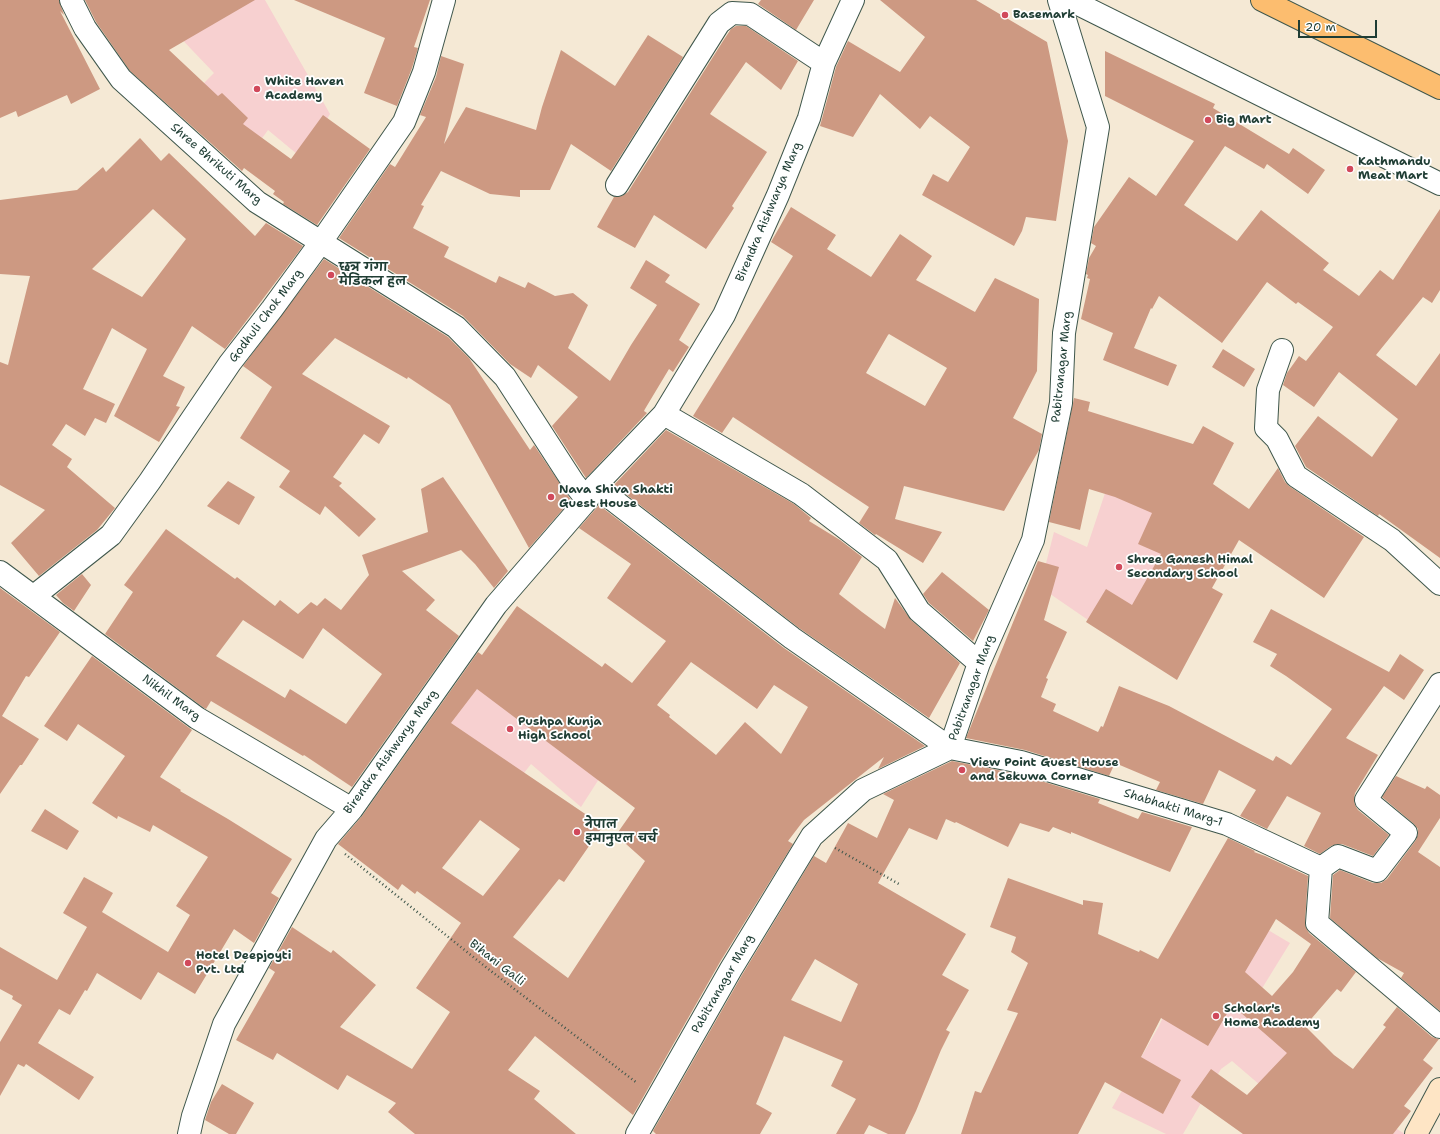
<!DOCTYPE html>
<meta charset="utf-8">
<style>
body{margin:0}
#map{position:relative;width:1440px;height:1134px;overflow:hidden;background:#f5e9d5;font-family:"Shantell Sans",sans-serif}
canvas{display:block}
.scale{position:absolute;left:1298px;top:20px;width:79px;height:18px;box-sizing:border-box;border:2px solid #1f3d34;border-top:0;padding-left:5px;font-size:12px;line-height:14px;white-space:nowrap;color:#1f3d34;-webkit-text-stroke:3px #fff;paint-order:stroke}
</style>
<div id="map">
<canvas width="1440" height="1134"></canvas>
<div class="scale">20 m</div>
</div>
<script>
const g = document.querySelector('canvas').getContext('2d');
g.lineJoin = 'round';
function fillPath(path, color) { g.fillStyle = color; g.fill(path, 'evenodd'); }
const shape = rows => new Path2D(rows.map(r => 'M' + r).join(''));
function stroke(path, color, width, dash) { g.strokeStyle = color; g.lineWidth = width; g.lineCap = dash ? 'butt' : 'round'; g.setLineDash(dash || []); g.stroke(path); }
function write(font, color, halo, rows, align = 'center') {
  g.font = font + ' "Shantell Sans","Playpen Sans Deva",sans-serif'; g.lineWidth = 3.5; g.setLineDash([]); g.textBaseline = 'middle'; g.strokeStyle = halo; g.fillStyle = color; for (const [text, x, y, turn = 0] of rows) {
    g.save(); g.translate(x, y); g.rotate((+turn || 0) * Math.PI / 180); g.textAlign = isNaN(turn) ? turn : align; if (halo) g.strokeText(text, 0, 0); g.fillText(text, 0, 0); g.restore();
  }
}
const built = shape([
 [217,0,265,0,330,114,303,159,268,130,247,159,182,105,214,73,171,28],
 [1106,490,1211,535,1142,657,1040,587,1054,532,1087,547],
 [488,649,608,765,581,807,531,764,496,809,421,748],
 [1241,914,1290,943,1253,1003,1371,1113,1405,1134,1324,1134,1288,1109,1232,1061,1221,1069,1183,1134,1166,1134,1112,1108,1159,1026,1169,1004]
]);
const building = shape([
 [0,0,59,0,64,15,60,11,100,89,71,104,67,95,18,117,16,111,0,118],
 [85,0,255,0,169,50,218,96,222,93,248,118,243,124,291,159,323,115,370,149,317,225,283,204,284,202,273,194,275,191,244,168,242,171,130,71,96,22],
 [294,0,430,0,414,47,418,48,412,68,397,106,364,93,385,38],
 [761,0,814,0,796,30,758,4],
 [880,0,976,0,1047,42,1068,141,1056,221,1026,217,1022,231,1014,246,922,195,933,174,948,182,970,147,930,116,920,129,880,94,853,137,820,126,836,67,848,41,900,72,925,37],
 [736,26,746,26,798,61,781,90,746,62,710,114,767,152,732,206,734,208,706,249,654,215,635,248,597,227,614,197,622,196,628,192,723,41,731,29],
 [648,35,683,57,611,171,571,144,550,190,520,190,520,197,490,194,441,171,421,205,424,206,413,228,449,247,444,257,496,283,499,276,525,288,528,282,555,296,573,293,588,305,568,348,610,381,631,345,657,305,630,288,646,260,670,275,665,282,700,304,679,340,689,347,673,372,669,369,645,409,644,411,647,413,586,478,552,426,578,397,538,365,531,378,510,364,463,316,339,238,390,164,395,167,426,117,420,115,436,77,441,56,464,64,444,144,466,107,536,130,542,107,561,50,615,86],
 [1105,51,1215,104,1213,108,1289,154,1293,148,1325,170,1308,194,1267,164,1264,169,1225,146,1184,205,1237,241,1261,210,1329,263,1323,270,1359,296,1380,270,1393,280,1440,209,1440,290,1432,303,1423,297,1376,355,1416,386,1440,353,1440,558,1379,514,1378,516,1306,467,1295,446,1318,416,1372,457,1398,419,1339,372,1314,407,1283,385,1287,373,1299,356,1306,361,1333,327,1298,302,1296,304,1267,282,1222,343,1159,296,1152,309,1151,308,1134,348,1177,365,1168,386,1103,360,1113,333,1081,319,1090,279,1087,278,1088,275,1086,274,1089,258,1096,246,1091,243,1094,227,1129,177,1156,196,1194,141,1105,96],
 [140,138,161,161,169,153,255,236,266,223,303,246,225,349,192,326,163,376,185,387,176,406,180,407,159,442,114,416,147,349,112,328,83,389,115,404,106,423,95,418,85,436,66,424,52,445,72,459,67,467,115,508,97,530,39,576,11,543,45,510,0,485,0,362,8,365,30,276,0,274,0,200,77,190,103,167,106,172],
 [153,209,186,239,142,297,92,269],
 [791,207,836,235,827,249,871,277,900,234,932,256,916,280,975,312,995,278,1039,299,1037,371,1013,418,1042,434,1039,450,1004,511,904,486,895,519,942,532,923,563,876,534,875,535,859,523,869,507,733,417,722,433,693,416,793,256,771,242],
 [889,334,947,368,925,406,866,373,888,335],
 [324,259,448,337,469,358,530,450,534,445,571,500,529,548,450,405,408,377,407,379,335,338,302,374,390,426,379,444,364,434,333,477,342,483,339,486,376,519,359,537,325,506,320,515,279,487,290,471,240,438,272,387,243,366],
 [1223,349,1255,369,1244,387,1212,367],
 [1074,398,1090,402,1088,411,1193,444,1203,426,1234,443,1213,484,1249,509,1278,468,1285,482,1289,486,1364,537,1324,598,1239,540,1212,588,1223,594,1177,680,1086,622,1106,589,1132,605,1161,554,1138,544,1152,513,1115,497,1089,489,1080,530,1049,522],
 [666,430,794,504,811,518,809,521,840,540,862,557,839,594,862,612,885,629,895,598,911,620,960,663,929,718,799,628,614,485],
 [443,477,508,571,494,588,475,564,461,550,402,571,435,600,426,610,459,636,352,787,304,755,303,756,211,701,206,709,204,708,105,634,133,592,124,585,166,529,235,579,237,577,275,606,280,600,298,614,311,602,317,606,325,598,341,610,369,575,362,555,428,532,421,489],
 [243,620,303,659,323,628,382,674,346,724,290,689,285,698,216,656],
 [228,481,255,497,239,525,207,506],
 [599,505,784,648,925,746,878,769,884,757,804,820,788,841,793,844,720,962,633,1115,535,1036,508,1070,540,1091,534,1099,576,1134,415,1134,388,1112,396,1103,347,1075,338,1090,277,1053,273,1060,236,1040,275,972,269,968,292,927,331,953,333,950,376,985,340,1027,412,1069,450,1012,416,988,461,923,417,891,415,894,402,884,398,890,338,844,362,816,478,652,482,655,517,606,602,667,605,663,632,683,666,641,607,598,631,564,579,528],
 [691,662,757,709,774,685,808,707,781,754,745,722,716,755,669,717,670,715,657,705],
 [477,689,635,808,616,835,645,861,568,978,513,937,559,879,564,882,603,826,451,723],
 [480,820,520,849,483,896,442,868],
 [1038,561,1059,567,1044,620,1067,632,1046,678,1048,679,1041,697,1056,704,1053,711,1098,732,1101,726,1103,727,1119,686,1169,706,1273,761,1276,756,1291,765,1332,709,1286,676,1270,666,1277,654,1253,642,1271,609,1389,672,1400,654,1424,670,1404,700,1384,686,1346,738,1378,755,1355,793,1354,799,1355,805,1358,810,1389,835,1373,856,1342,844,1337,844,1331,846,1320,854,1304,846,1321,813,1287,796,1267,829,1240,816,1256,790,1219,770,1203,804,1156,790,1160,782,1115,763,1109,776,1025,750,966,738],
 [942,572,989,610,973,641,929,603,923,594],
 [82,574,91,585,74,611,63,603,56,595],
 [0,588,60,632,29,677,26,676,2,716,39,739,22,765,20,765,0,794],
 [92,656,192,730,160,777,181,790,180,791,228,819,292,859,271,893,279,898,254,943,234,929,195,994,158,972,141,1000,97,973,87,991,85,990,70,1015,59,1009,38,1043,94,1077,79,1100,26,1064,24,1067,18,1064,0,1096,0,1042,22,1005,12,999,13,996,0,989,0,947,57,980,87,927,63,913,84,877,113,893,102,912,168,952,190,915,176,906,208,857,153,825,150,832,118,816,117,819,92,803,125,756,78,724,67,741,44,726],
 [952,761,1018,774,1100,799,1098,803,1138,819,1142,812,1192,827,1170,872,1071,832,1071,834,1053,827,1049,832,1020,823,1008,847,956,822,955,823,946,819,937,840,909,828,878,883,966,934,942,975,969,990,946,1030,950,1032,941,1050,916,1111,905,1134,888,1134,869,1125,864,1134,836,1134,856,1099,831,1086,843,1061,784,1036,756,1104,772,1113,760,1134,656,1134,653,1131,742,975,814,856,826,863,848,823,877,838,894,800,883,794],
 [815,959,858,984,841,1022,791,1000],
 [1396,776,1425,789,1427,786,1440,795,1440,818,1418,852,1440,867,1440,1011,1401,978,1404,973,1377,958,1330,918,1333,875,1340,870,1373,883,1381,883,1387,879,1416,840,1418,834,1418,829,1414,824,1382,797],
 [45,809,79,831,67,850,31,831],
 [1228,838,1255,851,1254,852,1265,856,1308,876,1305,922,1306,928,1309,933,1356,972,1341,992,1337,989,1305,1026,1334,1055,1353,1069,1386,1027,1383,1025,1397,1007,1432,1037,1439,1039,1423,1060,1433,1068,1404,1106,1411,1111,1393,1134,1243,1134,1191,1097,1211,1069,1247,1095,1287,1053,1232,1005,1208,1046,1161,1018,1141,1057,1181,1080,1163,1114,1105,1082,1078,1134,961,1134,975,1091,981,1093,1018,1013,1007,1010,1028,963,1011,952,1016,937,990,927,1008,878,1083,905,1083,900,1103,903,1098,934,1139,952,1140,950,1158,959],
 [1276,919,1311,944,1293,972,1272,996,1245,972],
 [222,1084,254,1103,236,1134,229,1134,205,1120,211,1102]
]);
const path = shape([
 [835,848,899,884],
 [345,854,487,968,637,1083]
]);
const street = shape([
 [71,0,85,28,121,79,257,202,456,327,505,377,573,482,587,500],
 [1070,0,1440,184],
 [617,185,719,23,732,13,750,14,824,63],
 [1282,350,1268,390,1266,428,1277,439,1296,476,1392,540,1440,584],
 [664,414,801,494,887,560,919,611,979,663],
 [595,486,792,638,950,748,1021,762,1227,824,1321,868],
 [0,572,197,718,352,809],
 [34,596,111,535,150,481,230,363,272,309,321,242,404,122,424,72,444,0],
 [1440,684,1366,800,1406,833,1377,871,1338,856,1321,868,1317,923,1440,1027],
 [189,1134,193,1116,224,1024,326,839,352,809,496,605,587,500,595,486,664,414,724,315,778,195,809,118,824,63,853,0],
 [637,1134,731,969,812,836,863,790,950,748,979,663,1033,540,1061,403,1064,333,1098,127,1059,0]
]);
const secondary = shape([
 [1416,1134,1440,1089]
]);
const highway = shape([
 [1262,0,1440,88]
]);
const markers = [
 [1005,15,4,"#d1495b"],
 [257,89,4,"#d1495b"],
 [1208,120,4,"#d1495b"],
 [1350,169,4,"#d1495b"],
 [331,275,4,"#d1495b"],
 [551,497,4,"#d1495b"],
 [1119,567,4,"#d1495b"],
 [510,729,4,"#d1495b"],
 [962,770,4,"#d1495b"],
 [577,832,4,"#d1495b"],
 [188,963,4,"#d1495b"],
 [1216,1016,4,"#d1495b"]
];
const poiNames = [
 ["Basemark",1013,15],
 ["White Haven",265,82],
 ["Academy",265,96],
 ["Big Mart",1216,120],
 ["Kathmandu",1358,162],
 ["Meat Mart",1358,176],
 ["छत्र गंगा",339,268],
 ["मेडिकल हल",339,282],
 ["Nava Shiva Shakti",559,490],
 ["Guest House",559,504],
 ["Shree Ganesh Himal",1127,560],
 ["Secondary School",1127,574],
 ["Pushpa Kunja",518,722],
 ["High School",518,736],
 ["View Point Guest House",970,763],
 ["and Sekuwa Corner",970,777],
 ["नेपाल",585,825],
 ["इमानुएल चर्च",585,839],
 ["Hotel Deepjoyti",196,956],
 ["Pvt. Ltd",196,970],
 ["Scholar's",1224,1009],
 ["Home Academy",1224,1023]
];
const streetNames = [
 ["Shree Bhrikuti Marg",216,164,41],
 ["Birendra Aishwarya Marg",769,212,-67],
 ["Godhuli Chok Marg",266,316,-53],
 ["Pabitranagar Marg",1062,367,-84],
 ["Pabitranagar Marg",972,688,-70],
 ["Nikhil Marg",171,698,36],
 ["Birendra Aishwarya Marg",391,752,-54],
 ["Shabhakti Marg-1",1173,808,17],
 ["Bihani Galli",497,963,38],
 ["Pabitranagar Marg",723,984,-60]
];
fillPath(built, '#f7d0d0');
fillPath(building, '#cd9982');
stroke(street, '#3f574c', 24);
stroke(secondary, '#3f574c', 24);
stroke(highway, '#3f574c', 24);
stroke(path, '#3f574c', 2.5, [1, 3]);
stroke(street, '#fff', 22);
stroke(secondary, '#fee5c5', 22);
stroke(highway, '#fcbd6f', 22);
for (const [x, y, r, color] of markers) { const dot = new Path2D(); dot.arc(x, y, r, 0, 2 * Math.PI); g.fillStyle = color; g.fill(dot); stroke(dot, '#fff', 1.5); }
write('bold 12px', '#1f3d34', '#fff', poiNames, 'left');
write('12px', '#1f3d34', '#fff', streetNames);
</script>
